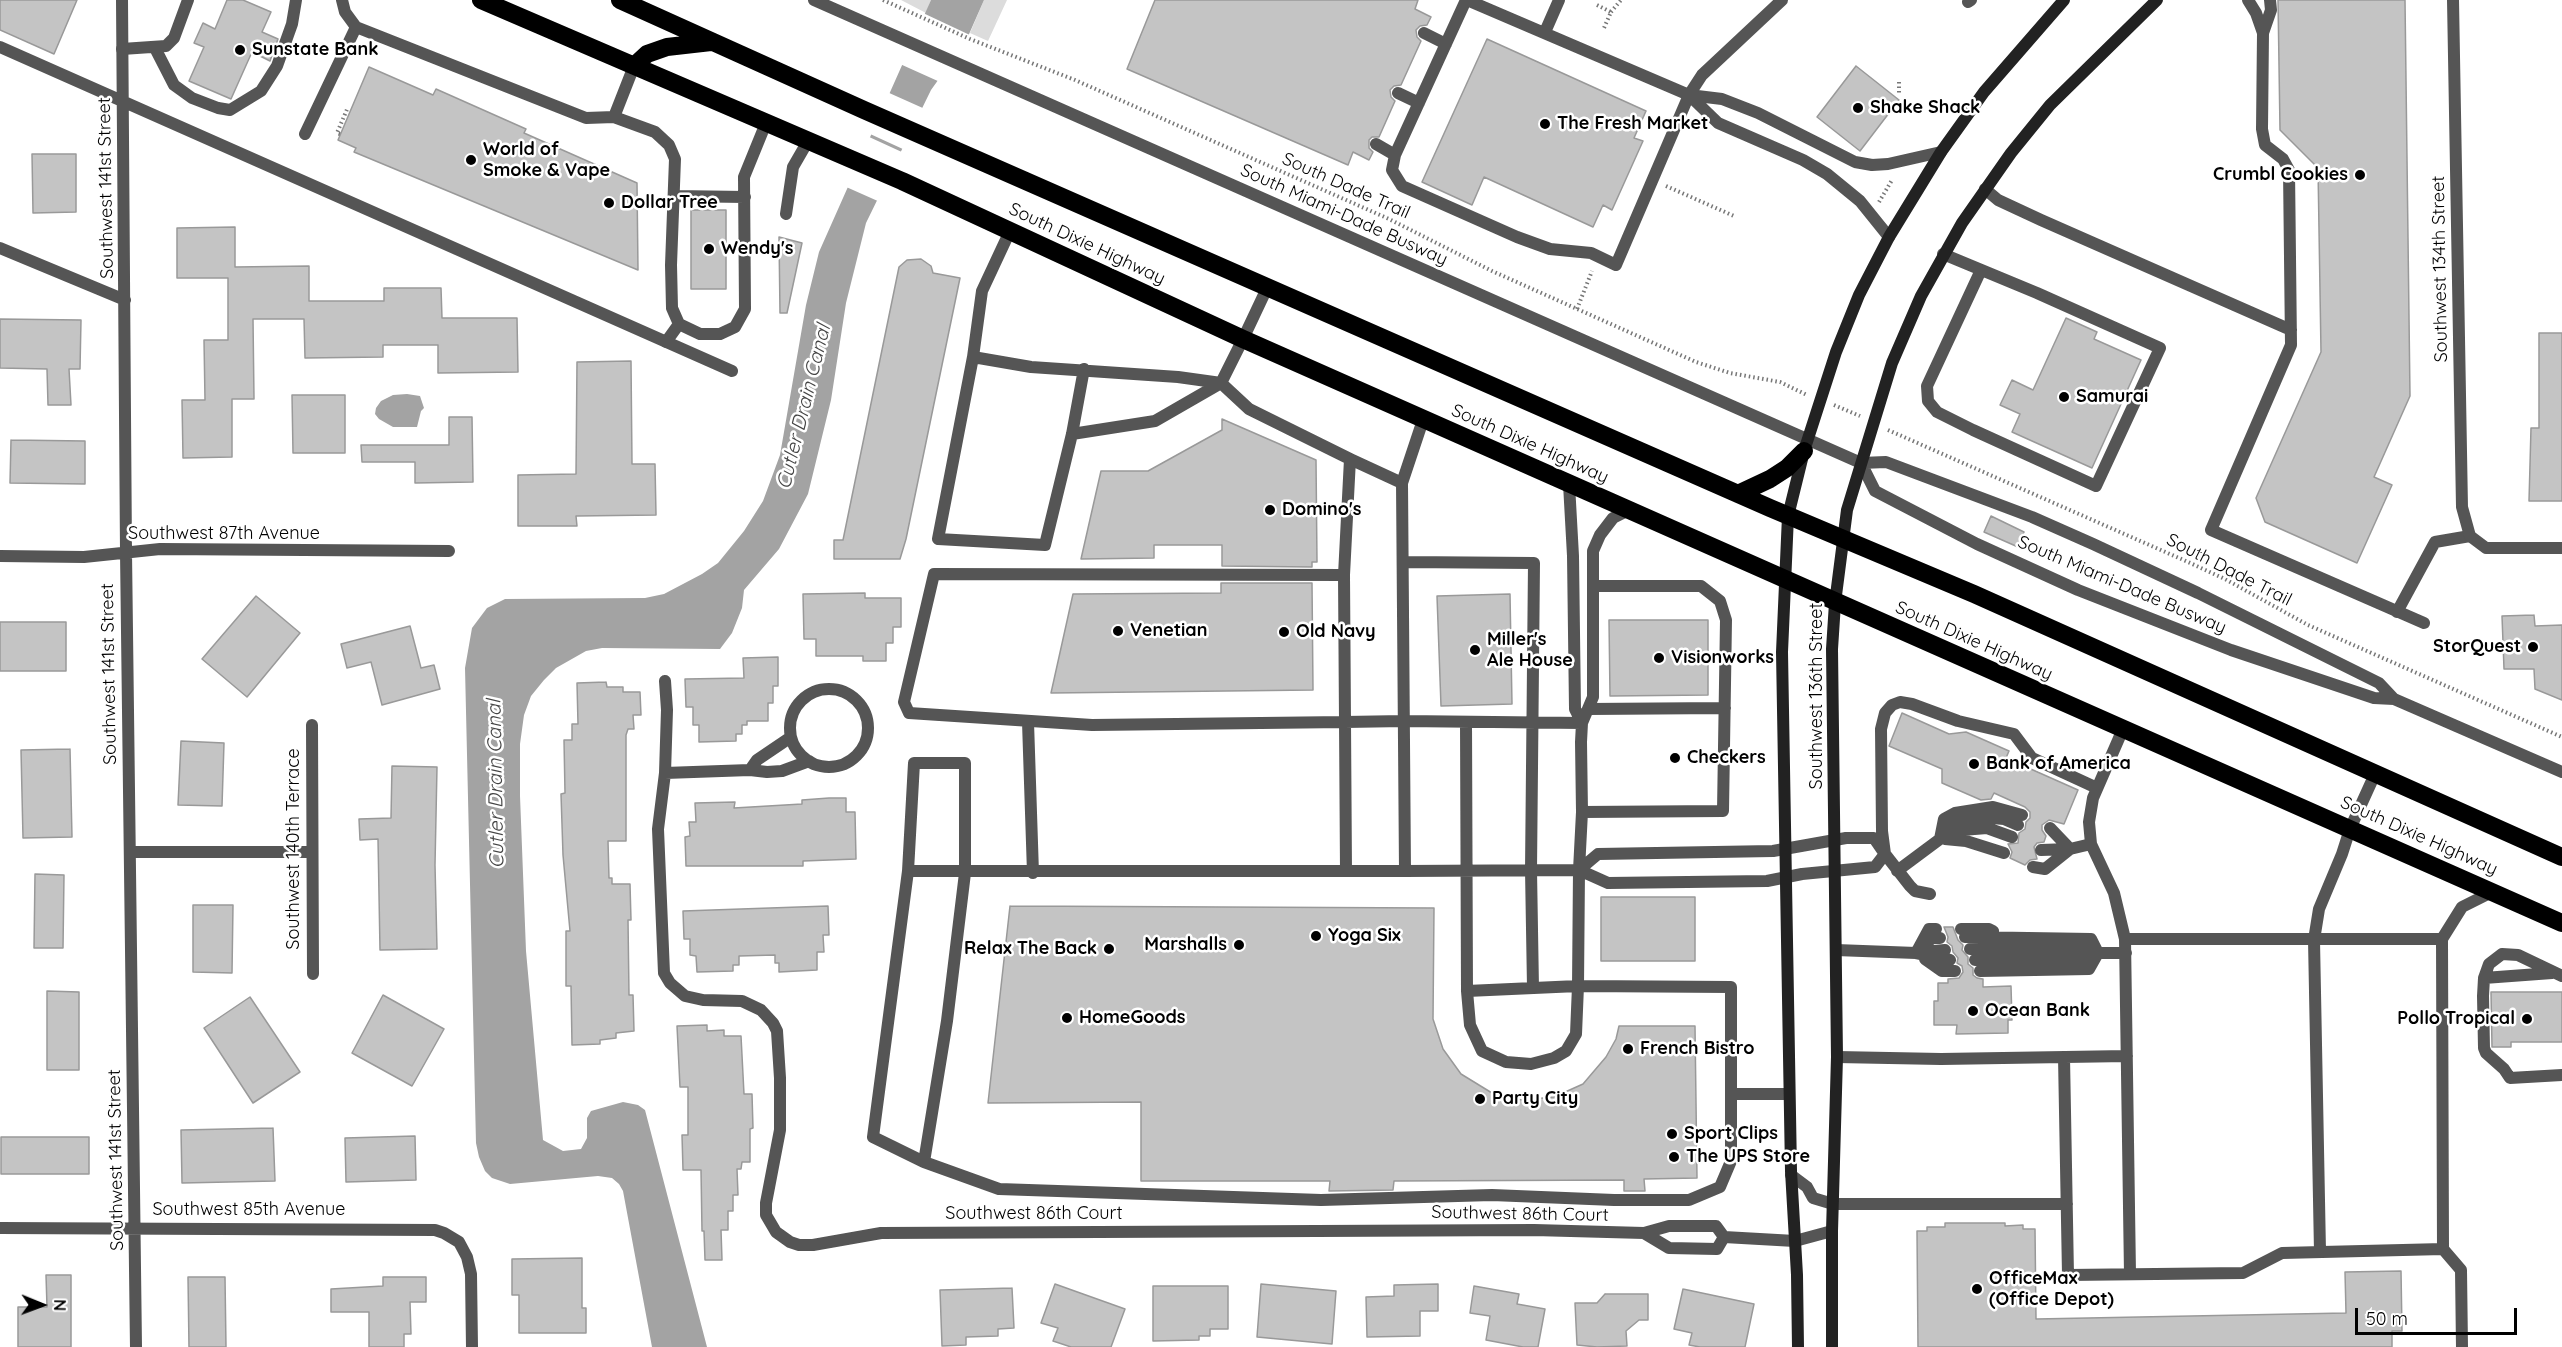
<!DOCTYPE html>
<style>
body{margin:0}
#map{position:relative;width:2562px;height:1347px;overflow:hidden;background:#fff;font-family:Quicksand,sans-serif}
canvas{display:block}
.north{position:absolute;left:12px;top:1275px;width:60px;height:60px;-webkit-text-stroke:4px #fff;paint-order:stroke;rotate:91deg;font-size:16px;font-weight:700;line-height:24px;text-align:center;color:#000}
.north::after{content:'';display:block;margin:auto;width:21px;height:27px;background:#000;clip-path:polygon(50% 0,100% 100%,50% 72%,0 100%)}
.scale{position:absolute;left:2355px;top:1308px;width:162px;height:27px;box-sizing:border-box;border:3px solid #000;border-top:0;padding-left:8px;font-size:18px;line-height:21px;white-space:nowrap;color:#000;-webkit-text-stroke:4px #fff;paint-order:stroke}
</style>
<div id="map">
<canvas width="2562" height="1347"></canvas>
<div class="north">N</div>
<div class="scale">50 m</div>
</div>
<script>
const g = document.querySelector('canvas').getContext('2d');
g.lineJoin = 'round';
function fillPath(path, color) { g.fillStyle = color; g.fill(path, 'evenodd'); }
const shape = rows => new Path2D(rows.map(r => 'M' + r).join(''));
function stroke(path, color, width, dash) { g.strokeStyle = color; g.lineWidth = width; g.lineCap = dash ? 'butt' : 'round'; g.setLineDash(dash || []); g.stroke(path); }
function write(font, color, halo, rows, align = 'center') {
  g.font = font + ' Quicksand,sans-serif'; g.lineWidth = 5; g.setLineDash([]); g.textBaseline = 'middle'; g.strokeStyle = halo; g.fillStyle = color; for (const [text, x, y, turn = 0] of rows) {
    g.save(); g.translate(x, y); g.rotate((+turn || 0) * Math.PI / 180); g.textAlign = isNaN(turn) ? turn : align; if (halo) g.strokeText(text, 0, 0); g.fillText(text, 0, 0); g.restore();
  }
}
const green = shape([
 [901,0,931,0,926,13],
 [984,0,1007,0,988,41,970,33]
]);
const water = shape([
 [931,0,984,0,966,41,931,90,866,223,846,303,831,400,808,494,779,549,744,590,742,608,732,633,720,649,602,648,586,651,556,668,544,680,531,696,524,715,520,744,520,796,526,951,543,1140,563,1151,581,1149,587,1138,587,1118,591,1111,623,1102,638,1105,645,1110,707,1347,652,1347,623,1191,619,1184,612,1178,598,1176,510,1184,492,1178,485,1171,479,1157,476,1143,465,668,472,628,487,608,505,599,645,598,664,594,702,574,718,563,744,531,763,501,780,455,806,305,819,252],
 [407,394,420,396,424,408,421,411,417,427,393,427,379,419,375,414,376,408,381,401,393,395]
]);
const pier = shape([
 [923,13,972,36,940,82,900,64],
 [887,92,925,109,905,150,868,133],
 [867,136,904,153,880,202,844,186]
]);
const building = shape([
 [0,0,77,0,54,54,0,30,0,0],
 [227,0,243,0,271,12,262,32,278,39,270,61,252,52,231,99,189,81,204,47,194,43,203,23,215,29,227,0],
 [1155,0,1418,0,1415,9,1431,17,1427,25,1420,26,1416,30,1417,37,1421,41,1401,85,1394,86,1390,90,1391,97,1395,101,1379,137,1372,137,1369,140,1369,148,1373,152,1369,160,1353,152,1348,165,1127,69,1155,0],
 [2278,0,2405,0,2410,396,2374,477,2392,485,2357,563,2265,522,2256,498,2321,352,2318,168,2280,130,2278,0],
 [1487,39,1646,111,1634,138,1643,141,1612,210,1603,205,1593,227,1484,177,1472,205,1422,182,1487,39],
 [1856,66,1899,100,1860,151,1817,117,1856,66],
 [369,67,433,95,436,89,526,129,524,133,637,183,638,270,354,152,356,148,338,140,369,67],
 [32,154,76,154,76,212,33,213,32,154],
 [691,210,726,210,726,289,691,289,691,210],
 [235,227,235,267,309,266,309,301,384,301,384,288,441,288,442,318,517,318,518,372,438,373,438,345,383,345,383,357,305,358,304,319,253,319,254,399,232,399,232,457,183,458,182,400,205,400,204,340,228,340,228,278,177,278,177,228,235,227],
 [779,237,802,243,787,313,780,313,779,237],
 [921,259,931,266,933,273,960,278,906,539,900,559,834,559,834,540,843,540,899,267,907,260,921,259],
 [2066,318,2097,332,2094,339,2141,360,2092,468,2012,432,2020,414,2000,405,2012,380,2033,390,2066,318],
 [0,319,81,320,80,369,69,369,71,405,48,405,47,369,0,368,0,319],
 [2539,333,2562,333,2562,501,2529,501,2531,428,2539,428,2539,333],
 [631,361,632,464,655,464,656,515,576,516,577,526,518,526,518,475,576,474,577,362,631,361],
 [292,395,345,395,345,453,293,453,292,395],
 [449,417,472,417,473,482,415,483,415,462,362,462,361,445,449,445,449,417],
 [1222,419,1316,460,1317,562,1312,562,1312,567,1222,566,1222,545,1154,545,1154,558,1081,559,1101,471,1148,471,1222,430,1222,419],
 [11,440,85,441,85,484,10,483,11,440],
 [1991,516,2024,532,2018,547,1984,532,1991,516],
 [1221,583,1312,583,1313,690,1051,693,1073,594,1221,593,1221,583],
 [865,593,865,598,901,598,901,627,893,627,893,643,886,643,886,661,863,661,863,656,816,656,816,639,804,639,803,594,865,593],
 [1510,594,1512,704,1441,706,1437,596,1510,594],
 [256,596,300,633,247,697,202,659,256,596],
 [2534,615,2535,626,2562,625,2562,700,2535,689,2534,669,2504,669,2502,616,2534,615],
 [1609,620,1708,620,1708,695,1610,696,1609,620],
 [0,622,66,622,66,671,0,671,0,622],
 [410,626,421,668,434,665,440,689,382,705,371,662,347,668,341,644,410,626],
 [778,657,778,686,773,686,773,703,768,703,768,721,747,721,747,725,742,725,742,734,736,734,736,741,699,742,699,725,693,725,693,707,686,707,685,679,744,678,743,658,778,657],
 [606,682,607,687,623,687,623,692,640,692,641,715,633,715,634,729,628,729,626,735,626,841,608,841,609,878,612,878,612,884,630,884,631,920,628,920,629,995,633,995,634,1031,616,1033,616,1038,600,1040,600,1044,572,1045,571,986,566,986,566,931,570,931,563,855,561,794,565,793,564,740,572,740,572,724,578,724,577,683,606,682],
 [1902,713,1949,734,1966,732,2009,751,2006,758,2078,790,2064,824,2049,820,2042,825,2042,830,2046,836,2044,842,2037,843,2034,847,2037,859,2030,860,2025,865,2010,858,2012,852,2008,844,2018,843,2019,833,2025,829,2026,822,2030,818,2030,812,2025,807,1994,793,1991,799,1981,800,1942,783,1942,769,1889,746,1902,713],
 [181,741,224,743,222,806,178,805,181,741],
 [70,749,72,837,23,838,21,750,70,749],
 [392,766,437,767,435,865,437,949,380,950,378,839,360,840,359,819,391,818,392,766],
 [829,798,846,798,846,812,855,812,856,859,803,861,803,866,686,866,685,837,690,836,689,822,696,822,695,803,735,802,734,808,802,804,802,800,829,798],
 [35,874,64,875,63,948,34,948,35,874],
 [1601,897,1695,897,1695,961,1601,961,1601,897],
 [193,905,233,905,232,973,193,972,193,905],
 [828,906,829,935,823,935,824,952,817,952,817,970,779,972,779,963,775,963,775,955,739,956,739,965,733,965,733,971,697,972,696,956,690,955,690,939,684,939,683,911,828,906],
 [1010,906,1434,908,1433,1019,1443,1049,1461,1074,1492,1093,1522,1100,1554,1097,1583,1084,1606,1057,1616,1039,1619,1026,1695,1026,1697,1178,1644,1179,1645,1191,1624,1191,1624,1180,1394,1181,1393,1190,1329,1191,1330,1181,1141,1181,1141,1102,988,1103,1010,906],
 [1944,927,1953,927,1958,940,1963,945,1962,950,1968,957,1968,964,1973,968,1973,975,1977,978,1983,979,1983,987,2011,986,2012,1020,2008,1020,2008,1033,1956,1034,1957,1025,1934,1025,1934,1001,1938,1001,1938,983,1948,983,1948,979,1959,978,1963,972,1962,966,1957,963,1958,958,1953,952,1952,946,1947,942,1948,937,1944,927],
 [47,991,79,992,79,1070,47,1070,47,991],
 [2491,992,2562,992,2562,1042,2511,1042,2511,1047,2492,1047,2491,992],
 [383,995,444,1029,412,1086,352,1053,383,995],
 [250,997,300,1072,253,1103,204,1028,250,997],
 [707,1025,707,1031,724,1030,724,1036,741,1036,744,1094,752,1094,753,1128,750,1129,750,1162,742,1162,741,1169,737,1169,738,1195,733,1195,733,1211,728,1211,728,1230,721,1230,722,1260,705,1260,704,1231,702,1231,701,1170,683,1170,682,1135,688,1135,688,1087,680,1087,677,1026,707,1025],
 [273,1128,275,1181,182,1183,181,1130,273,1128],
 [415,1136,416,1180,346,1182,345,1138,415,1136],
 [1,1137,89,1137,89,1174,1,1174,1,1137],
 [1945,1223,2005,1223,2005,1226,2023,1225,2023,1229,2035,1229,2036,1319,2346,1313,2345,1272,2401,1271,2402,1331,2392,1331,2392,1347,1918,1347,1917,1231,1927,1231,1927,1227,1945,1227,1945,1223],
 [582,1258,582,1308,586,1308,586,1333,519,1333,519,1295,512,1295,512,1259,582,1258],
 [46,1275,71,1275,71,1347,18,1347,18,1307,47,1307,46,1275],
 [188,1277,225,1277,226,1347,189,1347,188,1277],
 [383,1277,426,1277,426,1302,410,1302,411,1334,404,1334,404,1347,369,1347,369,1312,331,1312,331,1289,383,1286,383,1277],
 [1055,1284,1125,1309,1111,1347,1071,1347,1053,1341,1058,1328,1041,1323,1055,1284],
 [1261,1284,1336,1291,1332,1344,1257,1337,1261,1284],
 [1438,1284,1438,1311,1420,1311,1420,1336,1367,1337,1366,1297,1394,1296,1394,1285,1438,1284],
 [1153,1286,1228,1286,1228,1329,1210,1329,1210,1336,1199,1336,1199,1340,1153,1341,1153,1286],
 [1474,1286,1519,1294,1517,1304,1545,1309,1538,1347,1523,1347,1486,1340,1490,1316,1470,1313,1474,1286],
 [1012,1288,1014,1328,998,1329,998,1336,966,1337,966,1345,942,1346,940,1290,1012,1288],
 [1683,1289,1754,1304,1745,1347,1700,1347,1689,1345,1692,1333,1674,1329,1683,1289],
 [1605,1294,1648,1294,1648,1320,1639,1320,1626,1331,1627,1346,1597,1347,1577,1345,1575,1303,1597,1303,1605,1294]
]);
const path = shape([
 [883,0,970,39,1075,80,1389,219,1492,271,1696,362,1730,373,1780,382,1807,395],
 [1597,5,1611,12,1604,28],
 [1611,12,1621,0],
 [1899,82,1899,94],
 [340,134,337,133,348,107],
 [1666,186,1734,216],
 [1879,202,1892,180],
 [1577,309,1592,271],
 [1834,405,1860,416],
 [1888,430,2188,562,2225,579,2308,625,2562,737]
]);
const lane = shape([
 [342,0,345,12,356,27,586,118,614,117,634,66],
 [814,0,1861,463,1886,462,2032,517,2093,544,2198,593,2379,683,2394,699],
 [1466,0,1395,155,1392,170,1402,186,1517,237,1550,249,1591,253,1616,265,1689,95,1702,75,1782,0],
 [1467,0,1689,95,1722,99,1758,113,1855,162,1872,165,1888,164,1941,152],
 [2248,0,2256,13,2263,33],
 [2270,0,2271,10,2263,33,2262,129,2265,145,2283,159,2289,170,2291,345,2211,530,2424,623],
 [1968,2,1971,0],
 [1545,32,1559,0],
 [1424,33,1446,44],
 [155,48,174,85,192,98,218,108,230,110,261,91,277,66,292,24,296,0],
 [122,49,166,46,174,38,188,0],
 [1398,93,1419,103],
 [1689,95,1718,123,1803,160,1827,174,1860,201,1889,237],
 [614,117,655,132,669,145,675,159,671,265,672,308,679,324,700,334,720,334,735,327,745,309,744,177,766,123],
 [305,134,356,27],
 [1376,144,1395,155],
 [1985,189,1998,200,2041,220,2291,330],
 [674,196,745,197],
 [786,214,793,167,808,141],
 [1010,231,982,291,973,357,1031,367,1178,377,1221,383],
 [1943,254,2037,293,2160,348,2096,486,1973,430,1937,412,1928,401,1927,386,1981,270],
 [1243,339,1221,383,1249,409,1350,459,1344,575],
 [666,342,679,324],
 [973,357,938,539,1045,545,1072,434,1084,369],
 [1423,420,1402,483,1405,871,1579,870,1608,883,1767,881,1802,874,1875,867,1885,854,1874,838,1846,838,1773,851,1598,854,1579,870],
 [1072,434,1155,421,1221,383],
 [1350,459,1402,483],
 [1861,463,1875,491,1977,544,2078,590,2231,650,2374,698,2394,699,2562,772],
 [1569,484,1573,556,1575,709,1582,723],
 [1629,510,1613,518,1600,535,1593,551,1593,697,1582,723,1581,742,1582,812,1579,870,1578,986,1731,987,1731,1094,1789,1094],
 [1403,562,1534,563,1531,870,1533,988],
 [2397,612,2435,542,2470,536],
 [1588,709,1725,708],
 [1028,722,1033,873],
 [1466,722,1467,991,1578,986,1576,1034,1566,1051,1554,1058,1531,1064,1506,1062,1482,1051,1470,1025,1467,991],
 [2123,729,2093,798,2089,822,2091,844,2114,893,2125,939,2130,1274],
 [914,763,965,763,965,873,947,1021,924,1162,873,1137,908,871,914,763],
 [1582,812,1723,811,1726,620,1720,601,1701,586,1594,586],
 [2050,828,2070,849],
 [1945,833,1949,827,1960,822,1981,817,2004,819,2018,825],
 [1940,839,1944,819,1955,813,1993,807,2022,815],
 [1945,839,1966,841,2004,853],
 [2041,850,2070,849,2091,844],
 [2033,867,2045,869,2070,849],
 [908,871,1405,871],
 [1346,871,1345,722,1344,575,934,574,904,702,909,713,1092,725,1345,722,1404,721,1582,723],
 [1897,871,1940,839,1962,830,1987,828,2012,837],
 [1930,894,1915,891,1910,886,1885,854,1882,831,1881,729,1885,713,1892,705,1900,702,1912,704,1958,721,2014,734,2032,758,2097,788],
 [1961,929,1989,929,1993,931],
 [1965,937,2091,939,2098,953],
 [2125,939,2442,939,2443,1249],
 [2442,939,2462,907,2492,892],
 [1921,948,1932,938,1940,938],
 [1970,949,2088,948,2098,953,2126,953],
 [1836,950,1916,953,1950,960],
 [1923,952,1945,950],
 [1916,953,1929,929,1936,929],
 [1925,959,1942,971,1955,971],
 [1975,960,2090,958,2098,953],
 [1980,971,2089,969,2098,953],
 [2562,976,2518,955,2502,954,2489,964,2484,978,2483,996,2484,1048,2486,1053,2504,1069,2510,1078,2562,1075],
 [2484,978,2552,973],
 [1837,1057,1941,1059,2127,1056],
 [2064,1057,2068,1275,2243,1273,2282,1253,2443,1249,2461,1270,2462,1347],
 [924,1162,999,1189,1321,1200,1492,1195,1614,1200,1689,1200,1720,1187,1731,1161,1731,1094],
 [1791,1175,1807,1187,1813,1198,1833,1204,2067,1204],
 [2320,1252,2314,940,2319,909,2342,854,2350,829]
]);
const street = shape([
 [122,0,126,552,136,1347],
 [2453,0,2462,507,2470,536,2486,548,2562,548],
 [0,47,732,371],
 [0,248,125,300],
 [1243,339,1268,286],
 [0,556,84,557,160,549,449,551],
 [665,681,667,710,665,773,658,829,664,973,670,983,685,996,703,1000,742,1001,761,1010,773,1023,777,1031,780,1078,780,1130,766,1203,766,1215,776,1232,790,1242,799,1245,813,1245,881,1233,1534,1230,1644,1233,1669,1226,1716,1226,1724,1237,1795,1241,1832,1231],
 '790 728a39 39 0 1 1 78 0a39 39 0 1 1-78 0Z',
 [312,725,313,974],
 [750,770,757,760,791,737],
 [665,773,750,770,767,772,782,771,809,761],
 [2350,829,2375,774],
 [130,852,312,852],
 [0,1228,435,1230,444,1233,459,1242,467,1257,471,1274,472,1347],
 [1644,1233,1669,1248,1717,1249,1724,1237]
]);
const secondary = shape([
 [1798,1347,1797,1275,1791,1171,1782,652,1788,516,1804,451,1836,352,1859,295,1889,237,1941,152,1984,92,2064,0],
 [1832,1347,1832,1231,1837,1057,1832,649,1835,603,1847,510,1892,363,1921,296,1962,223,2011,153,2050,105,2157,0]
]);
const highway = shape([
 [481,0,902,181,1243,339,2562,923],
 [620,0,864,110,1770,508,1974,594,2562,857],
 [634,66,647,54,667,47,711,42],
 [1738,494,1770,479,1787,468,1804,451]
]);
const markers = [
 [240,50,6,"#000"],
 [1858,108,6,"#000"],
 [1545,124,6,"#000"],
 [471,160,6,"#000"],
 [2360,175,6,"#000"],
 [609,203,6,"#000"],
 [709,249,6,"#000"],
 [2064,397,6,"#000"],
 [1270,510,6,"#000"],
 [1118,631,6,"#000"],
 [1284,632,6,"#000"],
 [2533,647,6,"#000"],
 [1475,650,6,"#000"],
 [1659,658,6,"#000"],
 [1675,758,6,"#000"],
 [1974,764,6,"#000"],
 [1316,936,6,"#000"],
 [1239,945,6,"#000"],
 [1109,949,6,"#000"],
 [1973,1011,6,"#000"],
 [1067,1018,6,"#000"],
 [2527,1019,6,"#000"],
 [1628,1049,6,"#000"],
 [1480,1099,6,"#000"],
 [1672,1134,6,"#000"],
 [1674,1157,6,"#000"],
 [1977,1289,6,"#000"]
];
const poiNames = [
 ["Sunstate Bank",252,50],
 ["Shake Shack",1870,108],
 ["The Fresh Market",1557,124],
 ["World of",483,150],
 ["Smoke & Vape",483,171],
 ["Crumbl Cookies",2348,175,"right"],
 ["Dollar Tree",621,203],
 ["Wendy's",721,249],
 ["Samurai",2076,397],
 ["Domino's",1282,510],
 ["Venetian",1130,631],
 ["Old Navy",1296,632],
 ["Miller's",1487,640],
 ["Ale House",1487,661],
 ["StorQuest",2521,647,"right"],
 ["Visionworks",1671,658],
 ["Checkers",1687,758],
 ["Bank of America",1986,764],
 ["Yoga Six",1328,936],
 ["Marshalls",1227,945,"right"],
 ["Relax The Back",1097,949,"right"],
 ["Ocean Bank",1985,1011],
 ["HomeGoods",1079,1018],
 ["Pollo Tropical",2515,1019,"right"],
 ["French Bistro",1640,1049],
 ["Party City",1492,1099],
 ["Sport Clips",1684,1134],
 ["The UPS Store",1686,1157],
 ["OfficeMax",1989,1279],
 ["(Office Depot)",1989,1300]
];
const streetNames = [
 ["South Dade Trail",1346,186,24],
 ["Southwest 141st Street",106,188,-91],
 ["South Miami-Dade Busway",1344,215,24],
 ["South Dixie Highway",1087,244,25],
 ["Southwest 134th Street",2440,269,-91],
 ["South Dixie Highway",1530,444,24],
 ["Southwest 87th Avenue",224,534],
 ["South Dade Trail",2229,570,27],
 ["South Miami-Dade Busway",2122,585,23],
 ["South Dixie Highway",1974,641,24],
 ["Southwest 141st Street",109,674,-91],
 ["Southwest 136th Street",1817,696,-90],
 ["South Dixie Highway",2419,836,24],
 ["Southwest 140th Terrace",294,849,-90],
 ["Southwest 141st Street",116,1160,-91],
 ["Southwest 85th Avenue",249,1210],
 ["Southwest 86th Court",1034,1214],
 ["Southwest 86th Court",1520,1214,1]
];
const waterNames = [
 ["Cutler Drain Canal",804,407,-76],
 ["Cutler Drain Canal",496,784,-91]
];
fillPath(green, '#dcdcdc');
fillPath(water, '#a3a3a3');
fillPath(pier, '#fff');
fillPath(building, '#c4c4c4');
stroke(building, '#999', 1.5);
stroke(path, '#777', 4, [1.5, 3]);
stroke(lane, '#555', 12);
stroke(street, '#555', 12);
stroke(secondary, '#222', 12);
stroke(highway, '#000', 18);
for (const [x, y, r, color] of markers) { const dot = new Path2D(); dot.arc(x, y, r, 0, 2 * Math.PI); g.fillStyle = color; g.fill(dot); stroke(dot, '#fff', 2); }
write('bold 18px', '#000', '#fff', poiNames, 'left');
write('18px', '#000', '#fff', streetNames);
write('italic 20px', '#444', '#fff', waterNames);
</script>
